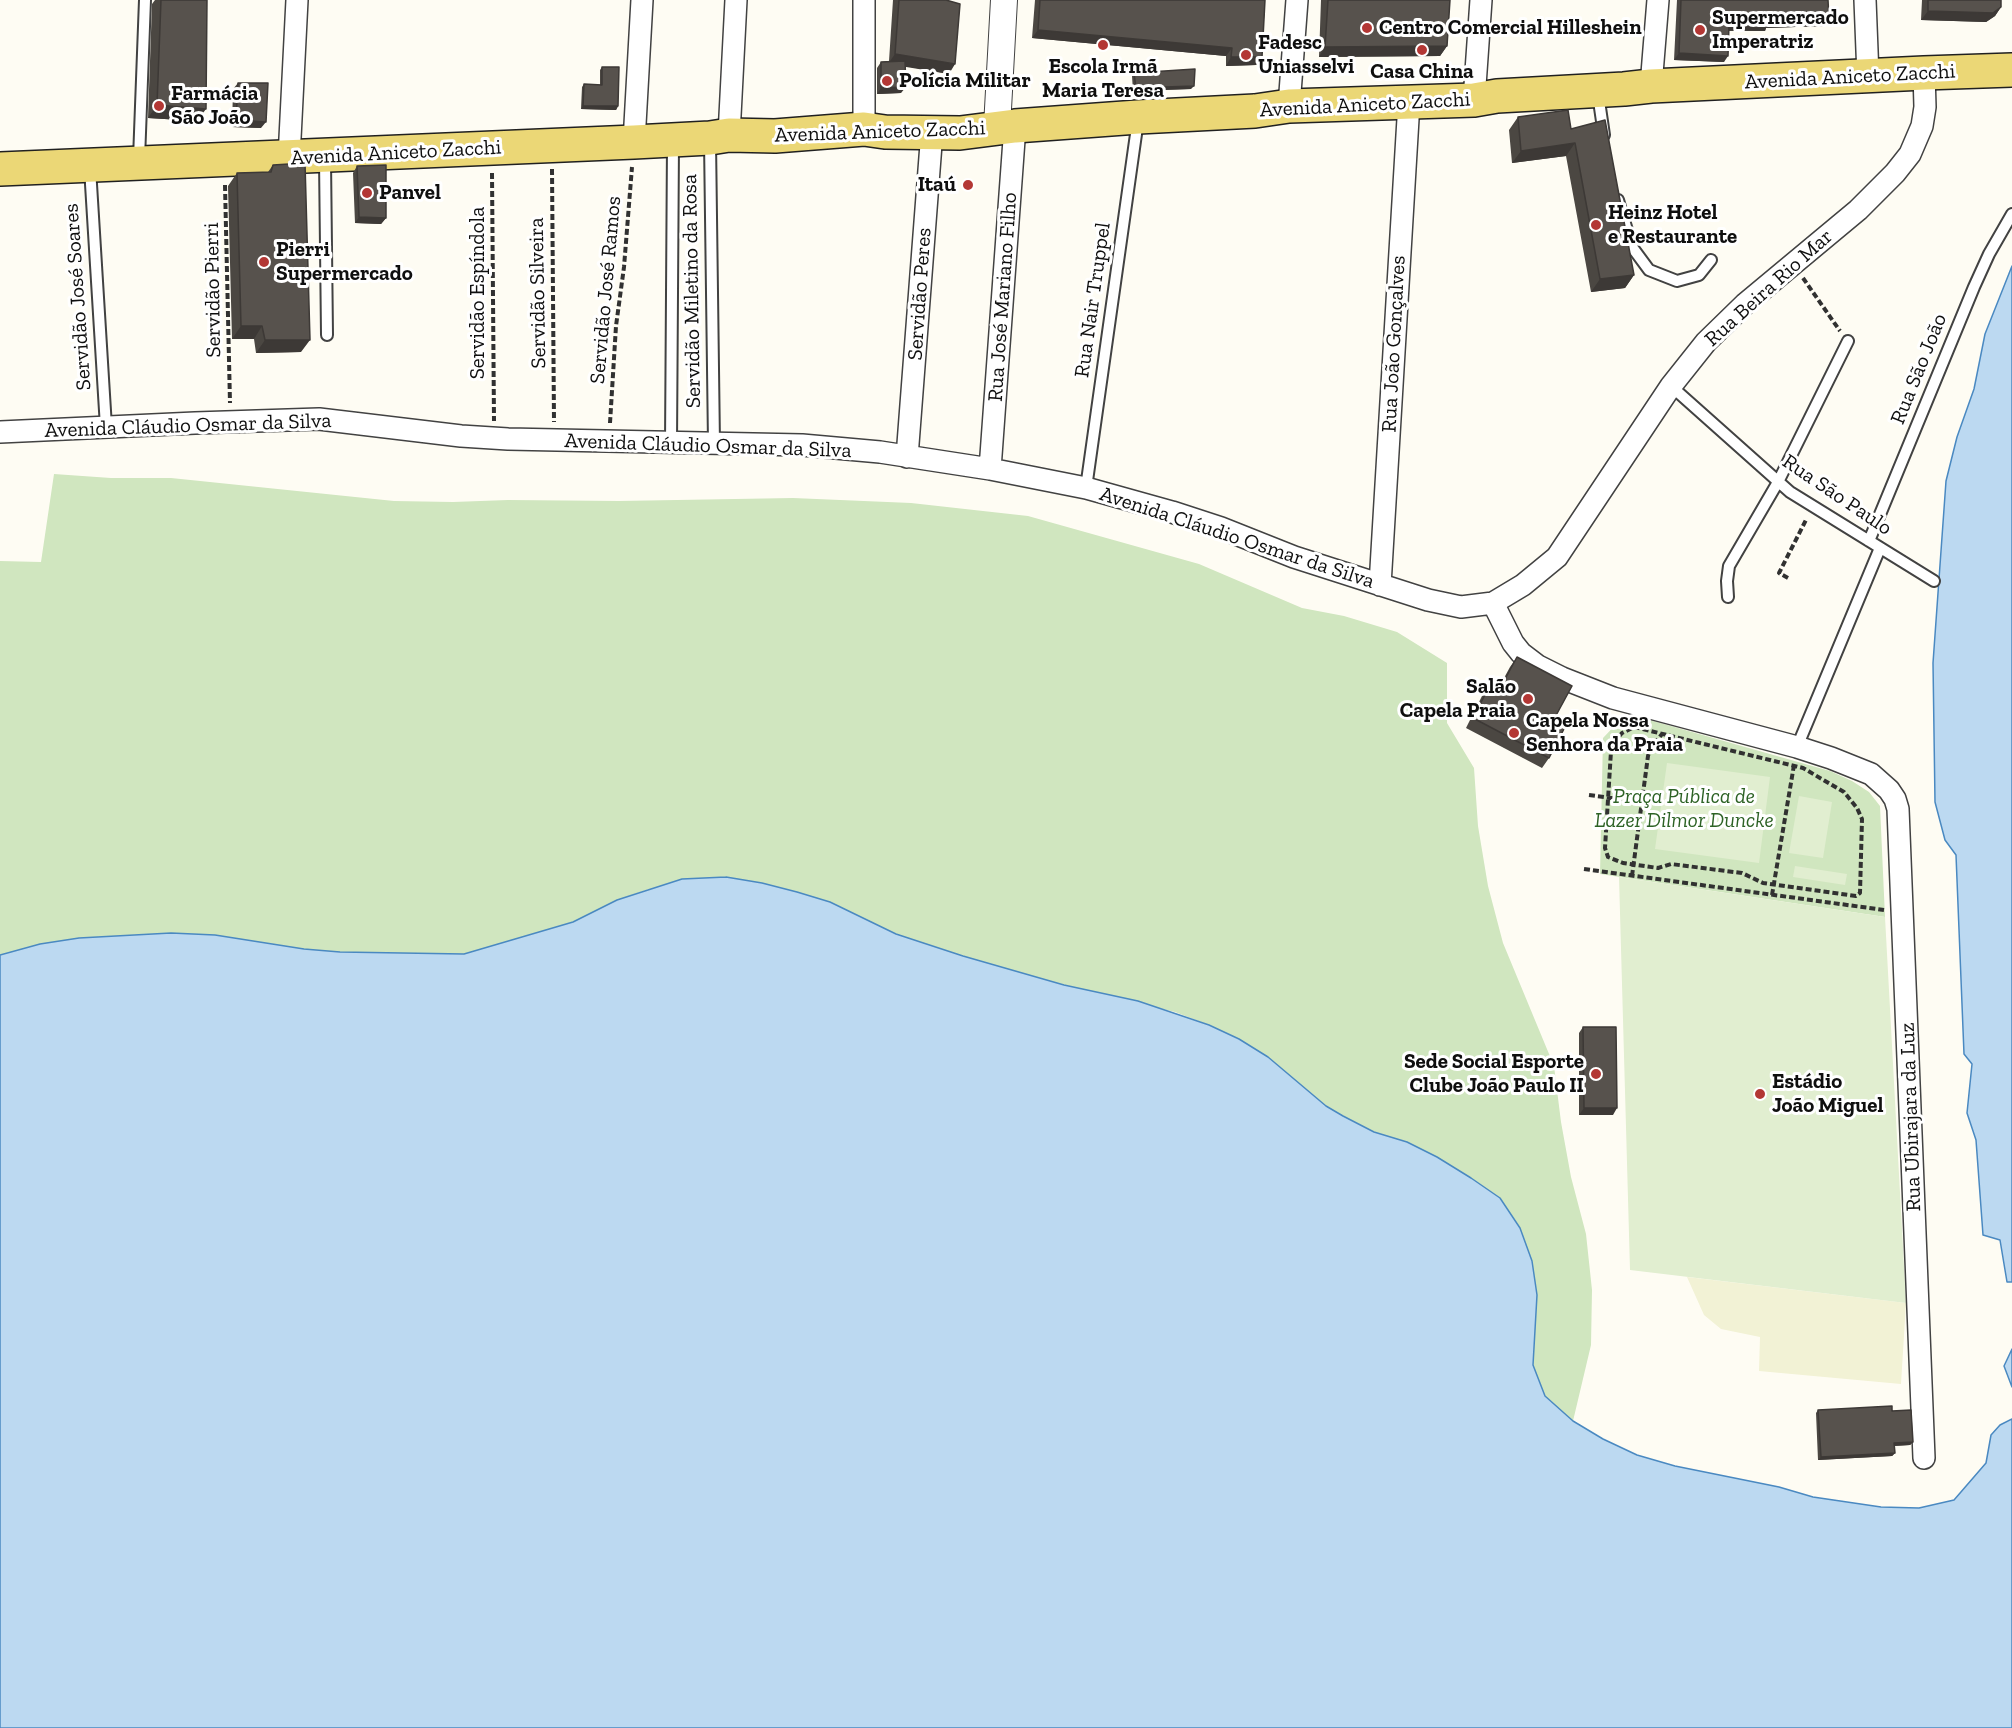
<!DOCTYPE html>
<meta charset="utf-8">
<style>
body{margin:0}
canvas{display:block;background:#fefcf3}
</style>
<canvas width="2012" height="1728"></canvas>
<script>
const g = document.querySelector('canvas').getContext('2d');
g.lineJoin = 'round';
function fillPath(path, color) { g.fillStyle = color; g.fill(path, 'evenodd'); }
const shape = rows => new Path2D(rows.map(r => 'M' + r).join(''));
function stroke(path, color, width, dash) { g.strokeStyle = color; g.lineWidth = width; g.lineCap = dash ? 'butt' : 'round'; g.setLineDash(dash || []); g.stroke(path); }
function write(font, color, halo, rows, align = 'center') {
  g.font = font + ' "Zilla Slab",serif'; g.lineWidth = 6; g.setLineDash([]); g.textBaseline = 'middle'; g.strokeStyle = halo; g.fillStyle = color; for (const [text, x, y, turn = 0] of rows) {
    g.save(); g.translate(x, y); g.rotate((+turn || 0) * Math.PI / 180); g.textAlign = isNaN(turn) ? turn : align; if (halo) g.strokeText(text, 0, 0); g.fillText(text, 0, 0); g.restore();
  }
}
const farmland = shape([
 [1687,1277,1906,1303,1901,1384,1759,1371,1760,1337,1721,1329,1704,1315]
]);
const green = shape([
 [54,474,111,478,171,478,394,501,453,502,508,500,619,501,793,498,911,503,1028,516,1199,564,1302,608,1344,616,1397,632,1447,663,1447,723,1474,768,1478,826,1488,886,1503,943,1554,1066,1561,1122,1571,1177,1586,1234,1592,1290,1591,1345,1573,1421,1545,1396,1533,1365,1535,1331,1471,1178,1437,1157,1407,1142,1374,1132,1343,1116,1326,1106,1268,1057,1239,1039,1209,1025,1175,1012,1064,985,963,956,896,934,830,902,797,892,649,889,617,900,573,922,464,954,340,952,304,949,215,935,171,933,79,938,40,944,0,955,0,561,41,562],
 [1623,717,1639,717,1830,771,1852,781,1869,792,1880,806,1885,917,1600,874,1603,738]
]);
const pitch = shape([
 [1667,763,1770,777,1759,863,1655,849],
 [1799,796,1832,802,1823,858,1789,853],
 [1795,866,1847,874,1845,885,1793,877],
 [1619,877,1885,917,1906,1303,1630,1270]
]);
const water = shape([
 [2012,266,2012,1282,2007,1282,2000,1240,1983,1235,1976,1140,1967,1113,1972,1064,1964,1054,1956,855,1945,840,1935,802,1933,663,1946,481,1957,437,1974,389,1985,334,2012,266],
 [726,877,762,883,797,892,830,902,896,934,963,956,1064,985,1138,1001,1209,1025,1239,1039,1268,1057,1326,1106,1343,1116,1374,1132,1407,1142,1437,1157,1471,1178,1500,1198,1520,1228,1532,1261,1537,1295,1533,1365,1545,1396,1573,1421,1603,1439,1637,1455,1675,1466,1779,1487,1813,1497,1881,1507,1919,1508,1954,1500,1986,1463,1991,1435,2000,1425,2012,1419,2012,1728,0,1728,0,955,40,944,79,938,171,933,215,935,304,949,340,952,464,954,573,922,617,900,682,879,726,877],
 [2012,1349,2012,1387,2004,1366,2012,1349]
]);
const path = shape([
 [552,169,554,422],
 [492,173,494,421],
 [225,185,230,403],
 [1803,278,1840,331],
 [610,423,616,326,624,267,632,167],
 [1788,578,1779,573,1807,518],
 [1634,727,1803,768,1844,792,1857,808,1862,819,1860,893,1856,896,1763,883,1742,873,1671,864,1658,868,1623,863,1608,857,1605,848,1611,751,1614,742,1622,733,1634,727],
 [1589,795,1642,802],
 [1584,869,1884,910],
 [1632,876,1648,756,1650,749,1662,734],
 [1772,895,1794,765]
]);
const service = shape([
 [1598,94,1604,135],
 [710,141,714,444],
 [139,159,145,0],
 [325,160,327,335],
 [90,168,106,427],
 [1618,200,1632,247,1649,270,1677,281,1699,275,1711,260],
 [1671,386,1790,492,1934,581],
 [671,443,673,143],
 [1086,488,1138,120],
 [1869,541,1974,287,1989,254,2012,214],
 [1728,597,1727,581,1729,566,1778,482,1848,341],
 [1797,747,1880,548]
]);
const minor = shape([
 [864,0,864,129],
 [1865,0,1868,76],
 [1651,86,1658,0],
 [1474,100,1481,0],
 [1289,106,1297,0],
 [729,135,736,0],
 [634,142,642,0],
 [289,158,297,0],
 [0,432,195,423,319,419,461,436,508,439,802,445,880,452,990,469,1086,488,1172,512,1221,528,1294,557,1428,600,1461,607,1493,603,1513,643,1521,653,1538,666,1562,678,1613,698,1797,747,1831,758,1871,774,1889,790,1895,799,1898,809,1924,1458],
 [907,457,932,131],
 [990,469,1015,126],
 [1380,585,1409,102],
 [1493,603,1523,585,1557,557,1671,386,1706,342,1745,304,1858,210,1895,173,1910,154,1922,126,1925,107,1924,73]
]);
const tertiary = shape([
 [997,127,1004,0]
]);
const primary = shape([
 [0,169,634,142,710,138,729,135,775,136,864,129,885,132,960,133,1015,126,1138,117,1255,111,1289,106,1474,100,1497,96,1624,89,1651,86,1924,73,2012,70]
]);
const wall = shape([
 [155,0,207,0,197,121,148,118,152,4],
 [893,0,946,0,949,74,905,66,901,93,877,94,877,68,881,62,889,61],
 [1035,0,1265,0,1262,57,1256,65,1226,66,1226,56,1032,38],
 [1321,0,1450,0,1447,46,1440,56,1319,57],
 [1677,0,1828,0,1825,26,1766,28,1765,31,1729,31,1724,62,1674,60],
 [1922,0,2001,0,2001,7,1995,16,1986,22,1921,20],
 [602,67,618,106,616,110,581,109,582,87,584,84,600,85,600,70],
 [1134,73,1191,89,1133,91,1132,76],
 [238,83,261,128,232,127,233,89],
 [1518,117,1571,129,1634,275,1625,288,1591,292,1566,156,1512,163,1509,130],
 [273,165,301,352,256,353,254,339,232,339,228,186,237,173,268,172],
 [357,166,386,218,381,224,355,223,353,173],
 [1517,657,1553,721,1549,758,1542,768,1466,728,1482,696,1489,687,1497,691,1510,667],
 [1583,1027,1613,1115,1579,1115,1579,1033],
 [1818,1410,1892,1411,1913,1442,1910,1445,1894,1446,1895,1453,1892,1456,1818,1460,1816,1413]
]);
const shadedWall = shape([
 [2001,7,1995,16,1986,22,1921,20,1928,11],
 [1829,19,1825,26,1766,28,1765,31,1725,30,1729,24],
 [1038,30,1232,48,1226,56,1032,38],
 [1447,46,1440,56,1319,57,1325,47],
 [1679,53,1728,56,1724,62,1674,60],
 [895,54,955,64,949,74,888,64],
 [1231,57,1262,57,1256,65,1226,66],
 [1194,86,1191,89,1133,91,1136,88],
 [906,87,901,93,877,94,881,88],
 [157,105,206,109,197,121,148,118],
 [583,106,618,106,616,110,581,109],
 [236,120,266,122,261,128,232,127],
 [1575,143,1566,156,1512,163,1521,151],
 [359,217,386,218,381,224,355,223],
 [1634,275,1625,288,1591,292,1600,279],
 [241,326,262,326,254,339,232,339],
 [265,340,310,340,301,352,256,353],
 [1584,1108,1617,1108,1613,1115,1579,1115],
 [1913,1442,1910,1445,1892,1446,1894,1443],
 [1895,1453,1892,1456,1818,1460,1821,1457]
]);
const building = shape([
 [161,0,207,0,206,109,157,105,161,0],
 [899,0,946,0,960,4,955,64,895,54,899,0],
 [1040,0,1265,0,1262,57,1231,57,1232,48,1038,30,1040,0],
 [1328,0,1450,0,1447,46,1325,47,1328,0],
 [1681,0,1828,0,1829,19,1769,22,1769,24,1729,24,1728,56,1679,53,1681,0],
 [1928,0,2001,0,2001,7,1993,13,1928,11,1928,0],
 [905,61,906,87,881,88,881,62,905,61],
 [602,67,619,67,618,106,583,106,584,84,602,85,602,67],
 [1195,69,1194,86,1136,88,1134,73,1195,69],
 [238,83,268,83,266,122,236,120,238,83],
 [1568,110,1571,129,1605,120,1634,275,1600,279,1575,143,1521,151,1518,117,1568,110],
 [305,163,310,340,265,340,262,326,241,326,237,173,271,172,273,165,305,163],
 [386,165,386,218,359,217,357,166,386,165],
 [1517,657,1572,686,1553,721,1565,727,1549,758,1473,718,1489,687,1498,692,1517,657],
 [1583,1027,1616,1027,1617,1108,1584,1108,1583,1027],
 [1892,1406,1892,1411,1911,1410,1913,1442,1894,1443,1895,1453,1821,1457,1818,1410,1892,1406]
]);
const markers = [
 [1367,28,6,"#b33734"],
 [1700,30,6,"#b33734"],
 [1103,45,6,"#b33734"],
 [1422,50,6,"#b33734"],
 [1246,55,6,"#b33734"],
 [887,81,6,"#b33734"],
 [159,106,6,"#b33734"],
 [968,185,6,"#b33734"],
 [367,193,6,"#b33734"],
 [1596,225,6,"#b33734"],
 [264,262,6,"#b33734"],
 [1528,699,6,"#b33734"],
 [1514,733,6,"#b33734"],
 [1596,1074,6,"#b33734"],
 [1760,1094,6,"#b33734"]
];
const poiNames = [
 ["Supermercado",1712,18],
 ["Imperatriz",1712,42],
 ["Centro Comercial Hilleshein",1379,28],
 ["Fadesc",1258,43],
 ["Uniasselvi",1258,67],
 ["Escola Irmã",1103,67,"center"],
 ["Maria Teresa",1103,91,"center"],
 ["Casa China",1422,72,"center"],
 ["Polícia Militar",899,81],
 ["Farmácia",171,94],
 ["São João",171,118],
 ["Itaú",956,185,"right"],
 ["Panvel",379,193],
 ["Heinz Hotel",1608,213],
 ["e Restaurante",1608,237],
 ["Pierri",276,250],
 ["Supermercado",276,274],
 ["Salão",1516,687,"right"],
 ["Capela Praia",1516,711,"right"],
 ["Capela Nossa",1526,721],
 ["Senhora da Praia",1526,745],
 ["Sede Social Esporte",1584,1062,"right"],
 ["Clube João Paulo II",1584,1086,"right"],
 ["Estádio",1772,1082],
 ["João Miguel",1772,1106]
];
const streetNames = [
 ["Avenida Aniceto Zacchi",1850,77,-3],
 ["Avenida Aniceto Zacchi",1365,105,-3],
 ["Avenida Aniceto Zacchi",880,132,-2],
 ["Avenida Aniceto Zacchi",396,153,-3],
 ["Rua Beira Rio Mar",1769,288,-42],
 ["Servidão Pierri",213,290,-91],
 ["Servidão José Ramos",606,290,-85],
 ["Servidão Miletino da Rosa",692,291,-91],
 ["Servidão Espíndola",478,293,-90],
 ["Servidão Silveira",538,293,-91],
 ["Servidão Peres",920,294,-86],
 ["Servidão José Soares",78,297,-94],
 ["Rua José Mariano Filho",1003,297,-86],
 ["Rua Nair Truppel",1093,300,-82],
 ["Rua João Gonçalves",1394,344,-87],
 ["Rua São João",1919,369,-68],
 ["Avenida Cláudio Osmar da Silva",188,426,-2],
 ["Avenida Cláudio Osmar da Silva",708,446,2],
 ["Rua São Paulo",1837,495,34],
 ["Avenida Cláudio Osmar da Silva",1237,538,18],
 ["Rua Ubirajara da Luz",1911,1117,-92]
];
const parkNames = [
 ["Praça Pública de",1684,797],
 ["Lazer Dilmor Duncke",1684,821]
];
fillPath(farmland, '#f2f2d5');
fillPath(green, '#d0e6bf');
fillPath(pitch, '#e1eed0');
fillPath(water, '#bcd9f1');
stroke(water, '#4a89c1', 1.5);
stroke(service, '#424242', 14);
stroke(minor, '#424242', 24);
stroke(tertiary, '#424242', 28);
stroke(primary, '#202020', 36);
stroke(path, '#313131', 4, [6, 3]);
stroke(service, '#fff', 10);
stroke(minor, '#fff', 21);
stroke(tertiary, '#fff', 26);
stroke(primary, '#ebd776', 33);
fillPath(wall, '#4b4742');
fillPath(shadedWall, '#3d3936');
fillPath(building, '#57524d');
stroke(building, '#3d3936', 1.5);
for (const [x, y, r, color] of markers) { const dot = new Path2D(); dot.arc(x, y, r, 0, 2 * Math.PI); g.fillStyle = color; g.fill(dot); stroke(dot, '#fff', 2); }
write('bold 21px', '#0f0f0f', '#fff', poiNames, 'left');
write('21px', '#0f0f0f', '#fff', streetNames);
write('italic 21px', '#2d6225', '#fff', parkNames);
</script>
